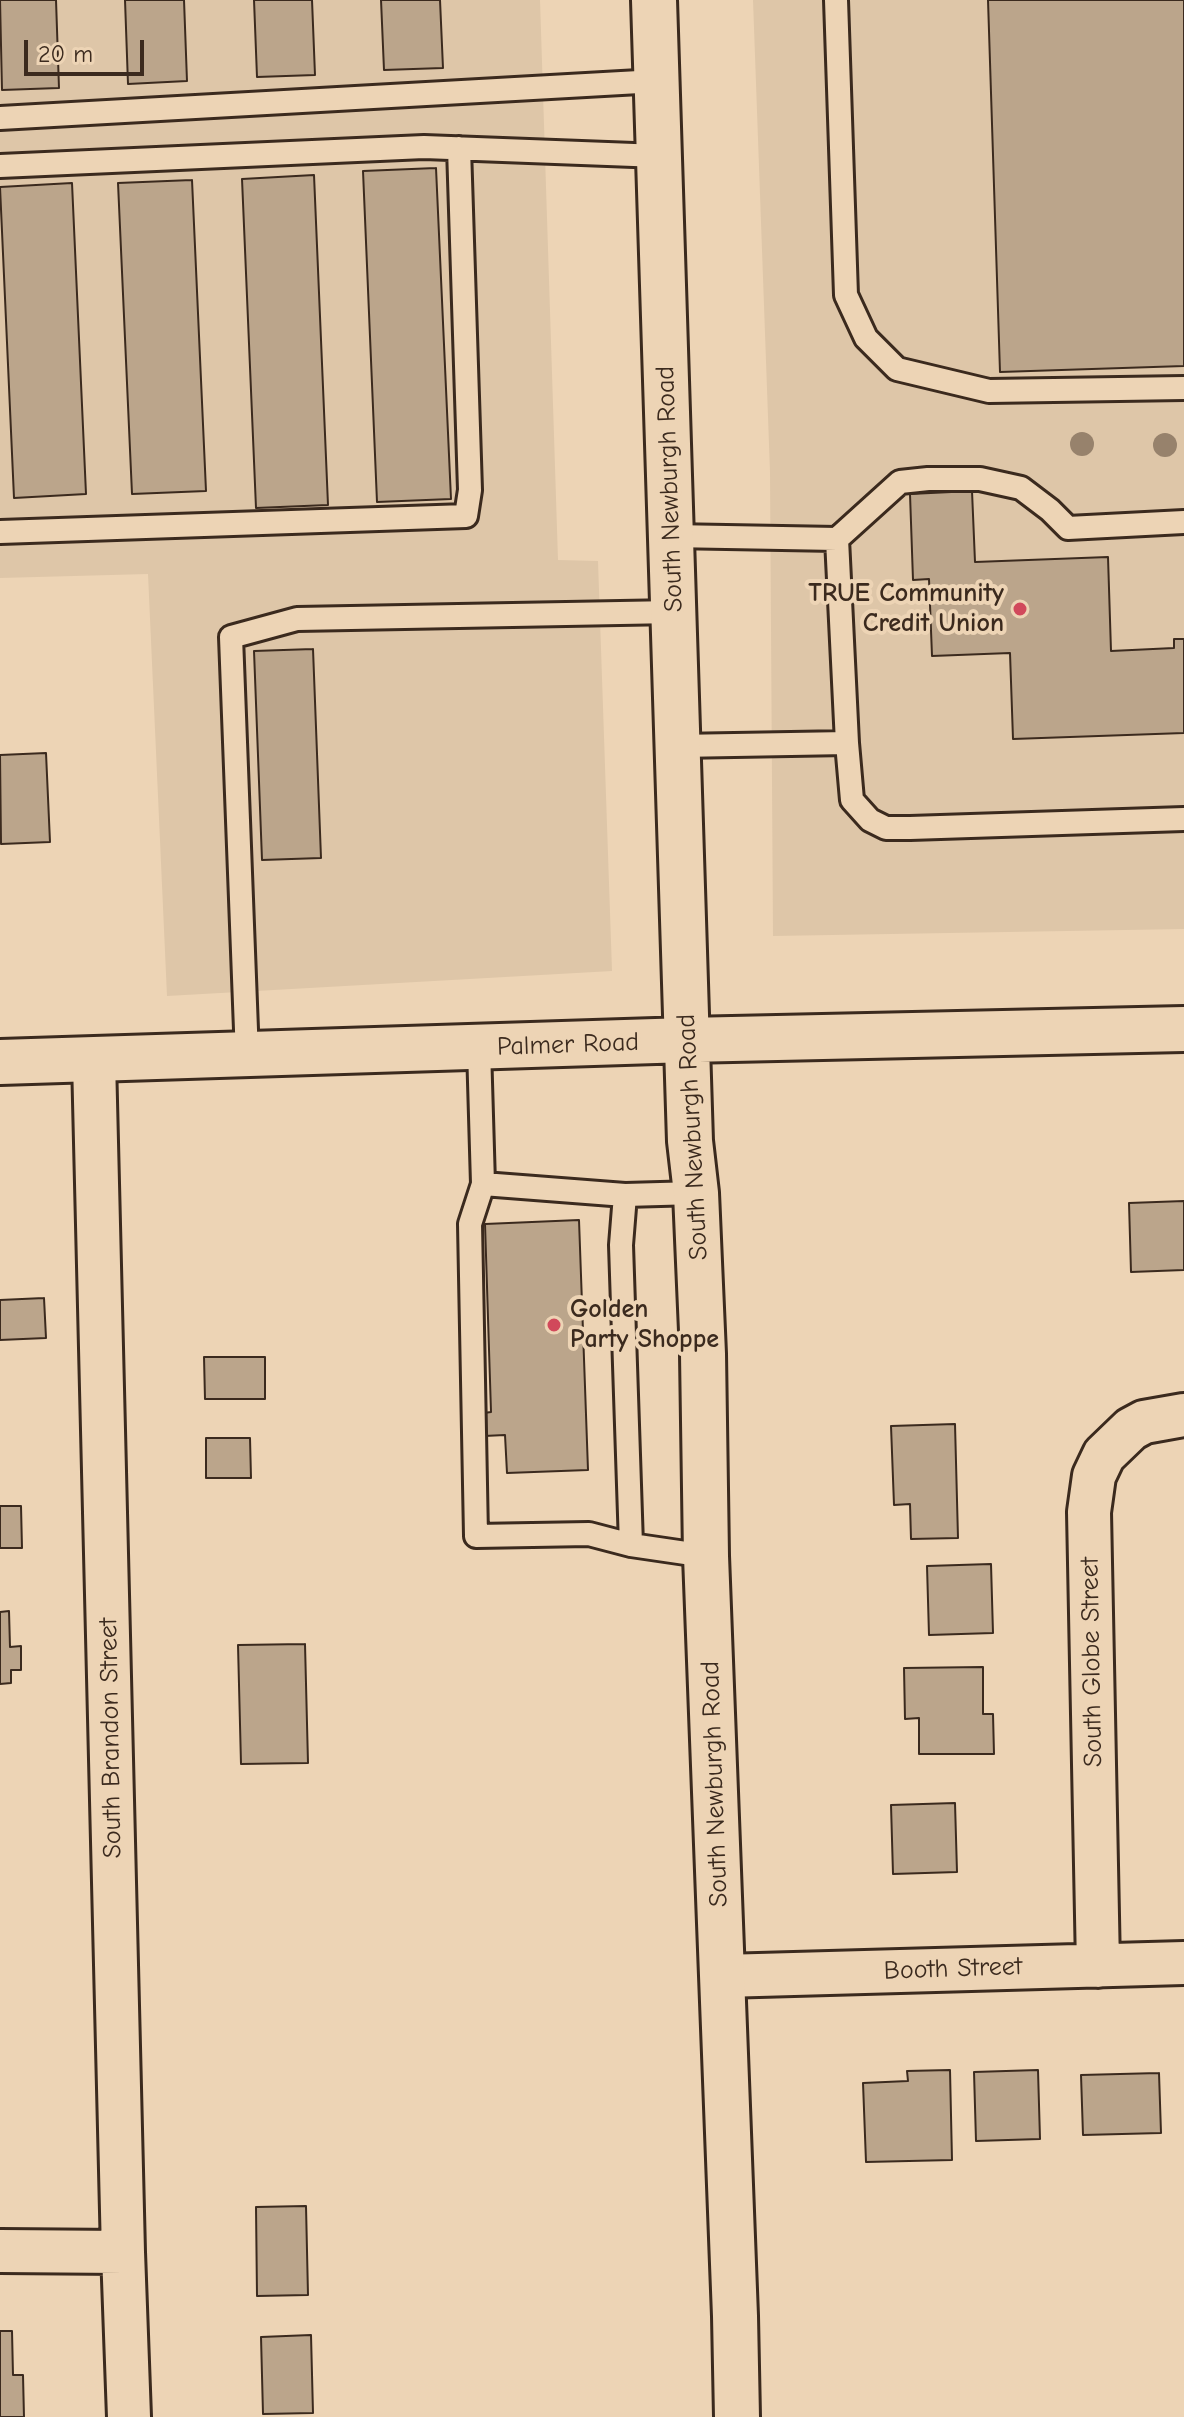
<!DOCTYPE html>
<style>
body{margin:0}
#map{position:relative;width:1184px;height:2417px;overflow:hidden;background:#edd4b5;font-family:"Comic Neue",sans-serif}
canvas{display:block}
.scale{position:absolute;left:24px;top:40px;width:120px;height:36px;box-sizing:border-box;border:4px solid #3b2a1e;border-top:0;padding-left:10px;font-size:24px;line-height:28px;white-space:nowrap;color:#3b2a1e;-webkit-text-stroke:6px #edd4b5;paint-order:stroke}
</style>
<div id="map">
<canvas width="1184" height="2417"></canvas>
<div class="scale">20 m</div>
</div>
<script>
const g = document.querySelector('canvas').getContext('2d');
g.lineJoin = 'round';
function fillPath(path, color) { g.fillStyle = color; g.fill(path, 'evenodd'); }
const shape = rows => new Path2D(rows.map(r => 'M' + r).join(''));
function stroke(path, color, width, dash) { g.strokeStyle = color; g.lineWidth = width; g.lineCap = dash ? 'butt' : 'round'; g.setLineDash(dash || []); g.stroke(path); }
function write(font, color, halo, rows, align = 'center') {
  g.font = font + ' "Comic Neue",sans-serif'; g.lineWidth = 8; g.setLineDash([]); g.textBaseline = 'middle'; g.strokeStyle = halo; g.fillStyle = color; for (const [text, x, y, turn = 0] of rows) {
    g.save(); g.translate(x, y); g.rotate((+turn || 0) * Math.PI / 180); g.textAlign = isNaN(turn) ? turn : align; if (halo) g.strokeText(text, 0, 0); g.fillText(text, 0, 0); g.restore();
  }
}
const built = shape([
 [0,0,540,0,558,560,598,561,612,971,167,996,148,574,0,578],
 [753,0,1184,0,1184,929,773,936,770,472]
]);
const building = shape([
 [0,0,56,0,59,88,2,90,0,0],
 [125,0,184,0,187,81,128,84,125,0],
 [254,0,312,0,315,75,257,77,254,0],
 [381,0,440,0,443,68,384,70,381,0],
 [988,0,1184,0,1184,366,1000,372,988,0],
 [436,168,451,499,377,502,363,171,436,168],
 [314,175,328,505,256,508,242,179,314,175],
 [192,180,206,491,132,494,118,183,192,180],
 [72,183,86,494,14,498,0,187,72,183],
 [972,491,975,562,1108,557,1111,651,1174,648,1174,639,1184,639,1184,733,1013,739,1010,653,932,656,929,579,913,580,910,494,972,491],
 [313,649,321,858,262,860,254,651,313,649],
 [46,753,50,842,1,844,0,755,46,753],
 [1184,1201,1184,1270,1131,1272,1129,1203,1184,1201],
 [579,1220,588,1470,507,1473,505,1435,484,1436,484,1413,491,1412,485,1224,579,1220],
 [44,1298,46,1338,0,1340,0,1300,44,1298],
 [204,1357,265,1357,265,1399,205,1399,204,1357],
 [955,1424,958,1538,911,1539,910,1504,894,1505,891,1426,955,1424],
 [206,1438,250,1438,251,1478,206,1478,206,1438],
 [0,1506,21,1506,22,1548,0,1548,0,1506],
 [991,1564,993,1633,929,1635,927,1566,991,1564],
 [9,1611,10,1647,21,1646,21,1670,11,1670,11,1683,0,1684,0,1612,9,1611],
 [305,1644,308,1763,241,1764,238,1645,305,1644],
 [983,1667,983,1714,993,1714,994,1754,919,1754,919,1718,905,1719,904,1668,983,1667],
 [955,1803,957,1872,893,1874,891,1805,955,1803],
 [950,2070,952,2160,866,2162,863,2083,908,2081,907,2071,950,2070],
 [1038,2070,1040,2139,976,2141,974,2072,1038,2070],
 [1159,2073,1161,2133,1083,2135,1081,2075,1159,2073],
 [306,2206,308,2295,257,2296,256,2207,306,2206],
 [0,2331,12,2331,13,2375,23,2375,24,2417,0,2417,0,2331],
 [311,2335,313,2413,263,2414,261,2337,311,2335]
]);
const lane = shape([
 [836,0,846,295,866,338,897,369,989,391,1184,388],
 [0,118,657,81],
 [0,166,424,147,660,156],
 [0,532,466,516,470,490,459,148],
 [671,536,837,539,900,482,928,479,980,479,1021,488,1050,510,1068,528,1184,522],
 [837,539,847,743,852,800,870,820,886,828,910,828,1184,819],
 [678,746,847,743],
 [479,1048,483,1184,470,1224,476,1536,589,1534,631,1545,706,1556],
 [247,1056,231,637,297,619,674,612],
 [483,1184,625,1195,696,1193],
 [625,1195,621,1245,631,1545]
]);
const street = shape([
 [94,1060,123,2252,129,2417],
 [1098,1966,1089,1512,1094,1476,1104,1455,1131,1429,1144,1422,1184,1415],
 [723,1976,1184,1963],
 [0,2251,123,2252]
]);
const secondary = shape([
 [654,0,690,1141,696,1193,703,1354,706,1556,735,2316,737,2417],
 [0,1062,687,1040,1184,1029]
]);
const trees = [
 [1082,444],
 [1165,445]
];
const markers = [
 [1020,609,8,"#d1495b"],
 [554,1325,8,"#d1495b"]
];
const streetNames = [
 ["South Newburgh Road",670,489,-92],
 ["Palmer Road",568,1045,-2],
 ["South Newburgh Road",693,1137,-93],
 ["South Globe Street",1092,1662,-91],
 ["South Brandon Street",111,1738,-91],
 ["South Newburgh Road",715,1784,-92],
 ["Booth Street",953,1969,-2]
];
const poiNames = [
 ["TRUE Community",1004,594],
 ["Credit Union",1004,624],
 ["Golden",570,1310,"left"],
 ["Party Shoppe",570,1340,"left"]
];
fillPath(built, '#dec6a8');
fillPath(building, '#bba58b');
stroke(building, '#3b2a1e', 2);
stroke(lane, '#3b2a1e', 28);
stroke(street, '#3b2a1e', 48);
stroke(secondary, '#3b2a1e', 50);
stroke(lane, '#edd4b5', 22);
stroke(street, '#edd4b5', 42);
stroke(secondary, '#edd4b5', 44);
g.fillStyle = '#97826c';
for (const [x, y] of trees) { g.beginPath(); g.arc(x, y, 12, 0, 2 * Math.PI); g.fill(); }
for (const [x, y, r, color] of markers) { const dot = new Path2D(); dot.arc(x, y, r, 0, 2 * Math.PI); g.fillStyle = color; g.fill(dot); stroke(dot, '#edd4b5', 3); }
write('26px', '#3b2a1e', '#edd4b5', streetNames);
write('bold 26px', '#3b2a1e', '#edd4b5', poiNames, 'right');
</script>
